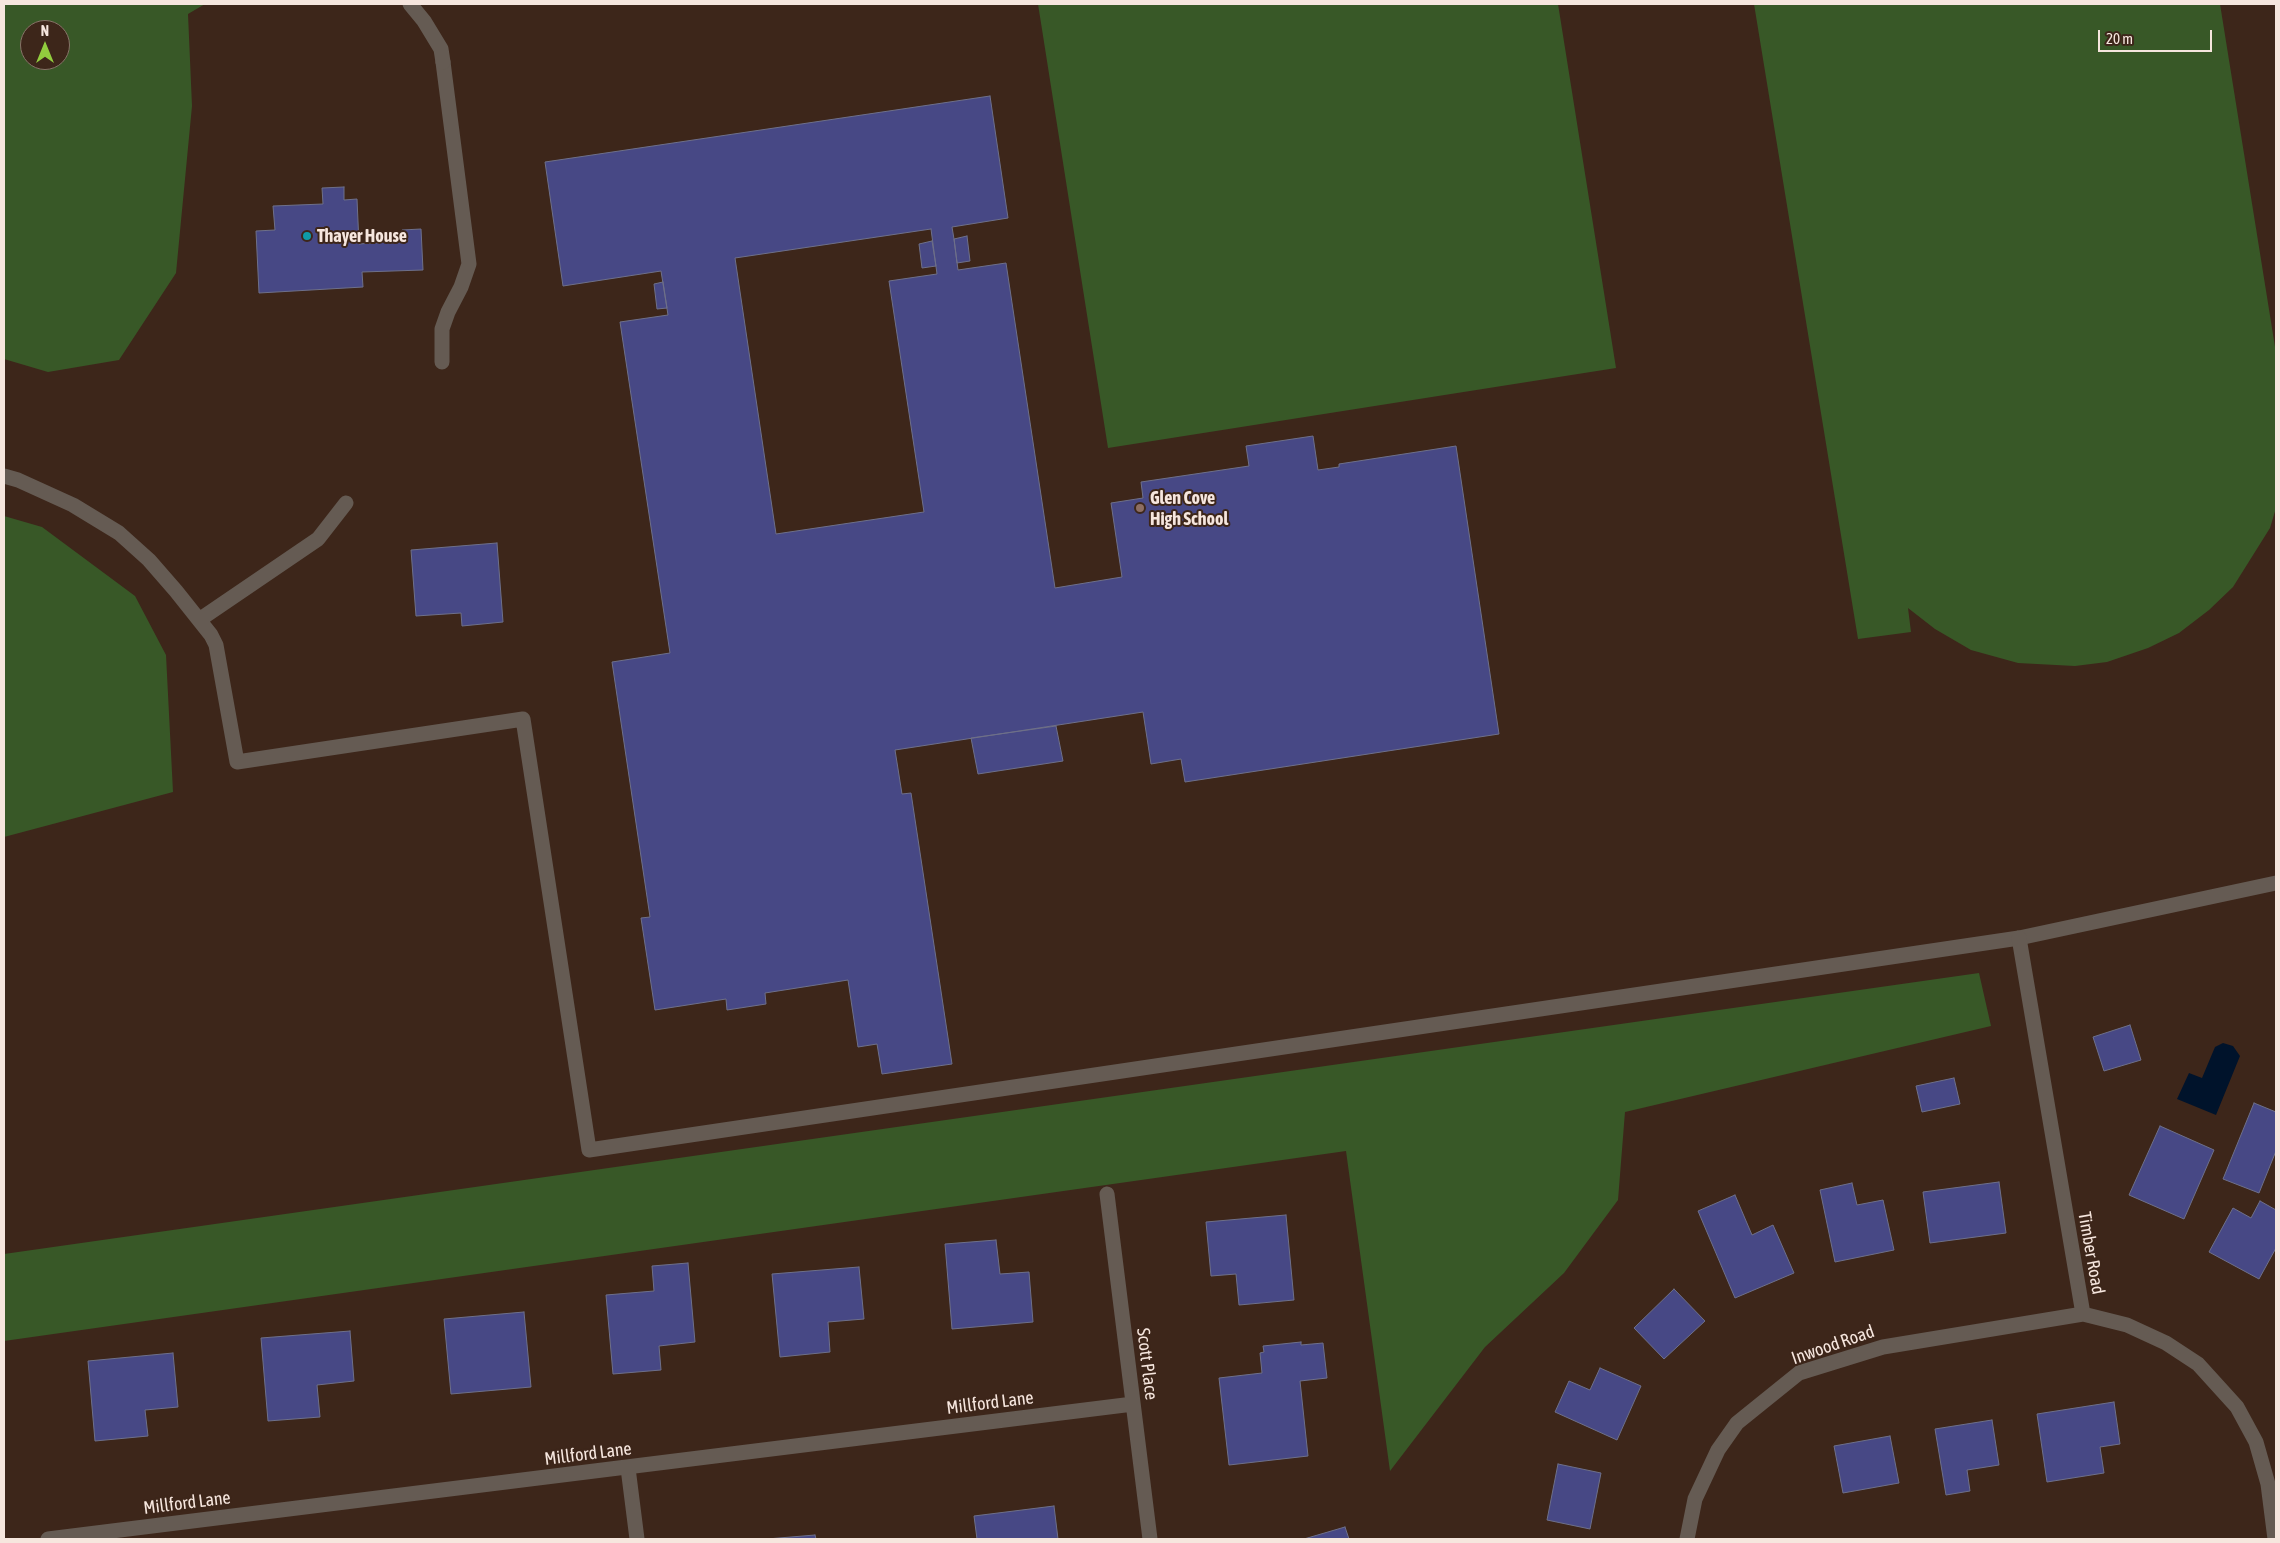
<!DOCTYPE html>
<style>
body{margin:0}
#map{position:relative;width:2280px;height:1543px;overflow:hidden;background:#3d261a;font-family:"Asap Condensed",sans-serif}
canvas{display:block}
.frame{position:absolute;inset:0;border:5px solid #f6e6de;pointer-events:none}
.north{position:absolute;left:20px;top:20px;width:50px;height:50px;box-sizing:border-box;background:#3d261a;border:1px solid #877368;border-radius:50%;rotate:0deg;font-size:14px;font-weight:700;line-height:20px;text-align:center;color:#f6e6de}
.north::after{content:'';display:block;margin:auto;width:18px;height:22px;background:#92cd3e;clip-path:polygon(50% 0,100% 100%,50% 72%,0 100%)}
.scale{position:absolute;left:2098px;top:30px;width:114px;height:22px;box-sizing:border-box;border:2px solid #f6e6de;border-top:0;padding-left:6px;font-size:15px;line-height:18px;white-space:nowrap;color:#f6e6de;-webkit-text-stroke:4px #3d261a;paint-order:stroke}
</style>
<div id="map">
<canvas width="2280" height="1543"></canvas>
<div class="frame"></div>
<div class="north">N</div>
<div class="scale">20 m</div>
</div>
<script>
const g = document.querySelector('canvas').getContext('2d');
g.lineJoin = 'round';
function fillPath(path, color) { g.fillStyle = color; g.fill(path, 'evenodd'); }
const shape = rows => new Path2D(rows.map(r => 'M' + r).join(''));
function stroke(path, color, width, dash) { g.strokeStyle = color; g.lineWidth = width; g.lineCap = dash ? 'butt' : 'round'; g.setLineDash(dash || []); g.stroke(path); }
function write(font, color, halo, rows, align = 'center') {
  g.font = font + ' "Asap Condensed",sans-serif'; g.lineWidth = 4; g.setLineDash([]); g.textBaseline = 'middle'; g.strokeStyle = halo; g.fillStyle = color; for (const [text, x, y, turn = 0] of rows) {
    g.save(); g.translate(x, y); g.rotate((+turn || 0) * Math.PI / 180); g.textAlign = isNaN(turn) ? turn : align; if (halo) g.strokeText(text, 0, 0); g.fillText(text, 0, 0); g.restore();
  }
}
const green = shape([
 [4,4,205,4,188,14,192,106,176,273,119,360,48,372,4,359],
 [30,30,60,30,60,60,30,60],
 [1038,4,1558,4,1616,368,1108,448],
 [1754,4,2220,4,2276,353,2276,508,2270,528,2233,587,2209,610,2179,633,2148,648,2107,662,2075,666,2018,663,1971,650,1935,629,1908,608,1911,632,1858,639],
 [4,516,42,527,135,596,166,655,173,792,4,837],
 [1979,973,1991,1026,1625,1112,1618,1200,1564,1273,1485,1347,1390,1471,1346,1151,4,1341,4,1254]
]);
const water = shape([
 [2223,1043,2233,1046,2240,1056,2216,1115,2177,1099,2189,1073,2202,1078,2215,1047]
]);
const building = shape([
 [990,96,1008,218,952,227,954,239,958,270,1006,263,1055,588,1122,577,1111,503,1143,498,1141,482,1249,466,1246,446,1313,436,1318,470,1339,467,1339,464,1456,446,1499,734,1185,782,1181,759,1151,764,1143,712,895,750,902,794,911,793,952,1064,882,1074,877,1044,858,1047,848,980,765,993,766,1004,727,1010,726,999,655,1010,641,918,650,917,612,662,670,653,620,322,668,315,661,271,563,286,545,162,990,96],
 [931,229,937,274,889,281,924,512,776,534,735,258,931,229],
 [344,187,344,200,357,199,359,244,403,241,402,230,421,229,423,270,362,272,363,287,259,293,256,231,275,230,273,206,323,204,322,188,344,187],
 [967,236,970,261,957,263,954,239,967,236],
 [932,241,936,266,922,268,919,244,932,241],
 [663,282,667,308,657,309,654,284,663,282],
 [497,543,503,622,462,626,461,613,416,616,411,550,497,543],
 [1056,726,1063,761,978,774,971,738,1056,726],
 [2130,1025,2141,1060,2104,1071,2093,1037,2130,1025],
 [1954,1078,1960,1104,1922,1112,1916,1086,1954,1078],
 [2254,1103,2276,1112,2276,1151,2259,1193,2223,1179,2254,1103],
 [2160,1126,2214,1150,2184,1219,2129,1195,2160,1126],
 [1999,1182,2006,1233,1930,1243,1923,1192,1999,1182],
 [1852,1183,1857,1205,1883,1200,1894,1250,1835,1262,1820,1190,1852,1183],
 [1735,1195,1752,1235,1773,1225,1794,1273,1735,1298,1698,1211,1735,1195],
 [2260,1201,2276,1210,2276,1248,2259,1279,2209,1252,2233,1208,2251,1218,2260,1201],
 [1286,1215,1294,1300,1239,1305,1236,1274,1211,1276,1206,1222,1286,1215],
 [996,1240,1000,1274,1029,1272,1033,1322,952,1329,945,1244,996,1240],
 [688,1263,695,1342,659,1346,661,1370,613,1374,606,1295,654,1291,652,1266,688,1263],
 [859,1267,864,1319,828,1322,830,1352,780,1357,772,1274,859,1267],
 [1674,1289,1705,1321,1664,1359,1634,1328,1674,1289],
 [524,1312,531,1387,451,1394,444,1319,524,1312],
 [350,1331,354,1381,317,1385,320,1417,268,1421,261,1338,350,1331],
 [1301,1342,1301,1345,1323,1343,1327,1378,1300,1381,1308,1456,1229,1465,1219,1378,1262,1373,1260,1353,1264,1352,1263,1346,1301,1342],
 [173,1353,178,1407,145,1410,148,1436,95,1441,88,1361,173,1353],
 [1600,1368,1641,1386,1617,1440,1555,1412,1569,1381,1590,1390,1600,1368],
 [2114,1402,2120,1444,2100,1447,2104,1473,2047,1482,2037,1414,2114,1402],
 [1992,1420,1999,1465,1967,1470,1970,1491,1946,1495,1935,1429,1992,1420],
 [1890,1436,1899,1483,1843,1493,1834,1446,1890,1436],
 [1558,1464,1601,1473,1590,1529,1547,1520,1558,1464],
 [1054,1506,1058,1539,977,1539,974,1516,1054,1506],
 [1345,1527,1349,1539,1304,1539,1345,1527],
 [815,1535,816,1539,767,1539,815,1535]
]);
const lane = shape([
 [442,362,442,329,448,312,461,287,469,264,443,62],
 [4,476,18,480,73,505,119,533,149,560,176,591,211,635,216,645,237,762,523,719,589,1150,2019,938,2276,883],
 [199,620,318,539,346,503]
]);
const street = shape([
 [410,4,424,21,441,49,443,62],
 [2019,938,2083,1314],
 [1107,1194,1150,1539],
 [628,1468,637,1539],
 [48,1539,1133,1404],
 [1687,1539,1695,1499,1718,1450,1737,1423,1799,1373,1883,1347,2083,1314,2127,1325,2166,1343,2198,1364,2237,1407,2256,1442,2268,1484,2275,1539]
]);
const markers = [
 [307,236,5,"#0f9aa8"],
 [1140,508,5,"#8d6e63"]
];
const poiNames = [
 ["Thayer House",317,236],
 ["Glen Cove",1150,498],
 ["High School",1150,519]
];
const streetNames = [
 ["Timber Road",2091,1253,80],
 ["Inwood Road",1833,1345,-19],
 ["Scott Place",1147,1364,83],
 ["Millford Lane",990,1403,-7],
 ["Millford Lane",588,1454,-7],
 ["Millford Lane",187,1503,-7]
];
fillPath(green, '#385827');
fillPath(water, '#00132b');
fillPath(building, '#474885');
stroke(building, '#6e708a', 1);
stroke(lane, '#655b53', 15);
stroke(street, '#655b53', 15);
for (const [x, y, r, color] of markers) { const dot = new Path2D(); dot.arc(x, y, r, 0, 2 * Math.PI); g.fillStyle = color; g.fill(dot); stroke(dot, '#3d261a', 2); }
write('bold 18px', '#f6e6de', '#3d261a', poiNames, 'left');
write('18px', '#f6e6de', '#3d261a', streetNames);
</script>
